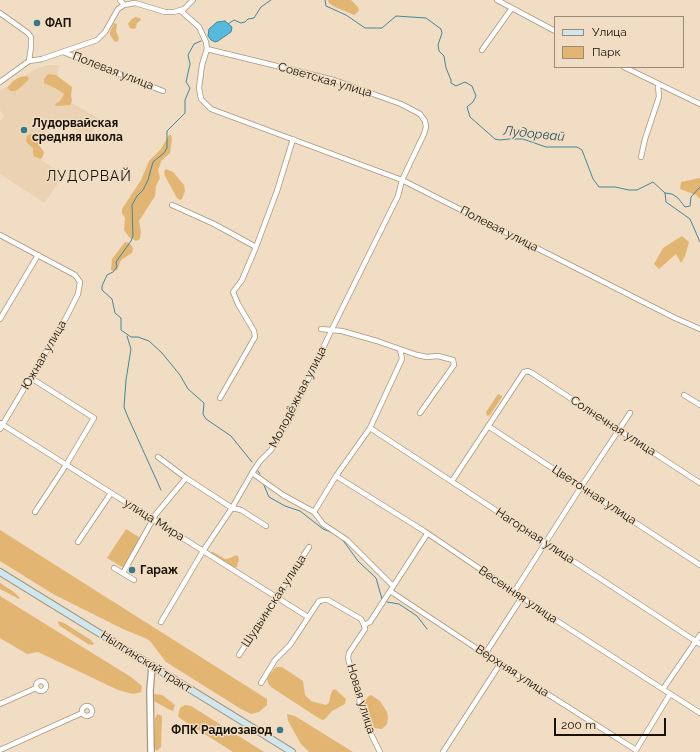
<!DOCTYPE html>
<meta charset="utf-8">
<style>
body{margin:0}
#map{position:relative;width:700px;height:752px;overflow:hidden;background:#f0ddc3;font-family:Raleway,sans-serif}
canvas{display:block}
.legend{position:absolute;left:554px;top:16px;width:130px;height:52px;box-sizing:border-box;background:#f0ddc3;border:1px solid #998b78;margin:0;padding:5px 7px;list-style:none;font-size:12px;color:#171108}
.legend li{display:flex;align-items:center;gap:8px;height:20px}
.legend b{width:20px;border:1px solid #998b78}
.scale{position:absolute;left:554px;top:718px;width:112px;height:18px;box-sizing:border-box;border:2px solid #171108;border-top:0;padding-left:5px;font-size:12px;line-height:14px;white-space:nowrap;color:#171108;-webkit-text-stroke:3px #f0ddc3;paint-order:stroke}
</style>
<div id="map">
<canvas width="700" height="752"></canvas>
<ul class="legend">
<li><b style="height:5px;background:#cfe8f0"></b>Улица</li>
<li><b style="height:11px;background:#e3b572"></b>Парк</li>
</ul>
<div class="scale">200 m</div>
</div>
<script>
const g = document.querySelector('canvas').getContext('2d');
g.lineJoin = 'round';
function fillPath(path, color) { g.fillStyle = color; g.fill(path, 'evenodd'); }
const shape = rows => new Path2D(rows.map(r => 'M' + r).join(''));
function stroke(path, color, width, dash) { g.strokeStyle = color; g.lineWidth = width; g.lineCap = dash ? 'butt' : 'round'; g.setLineDash(dash || []); g.stroke(path); }
function write(font, color, halo, rows, align = 'center') {
  g.font = font + ' Raleway,sans-serif'; g.lineWidth = 3; g.setLineDash([]); g.textBaseline = 'middle'; g.strokeStyle = halo; g.fillStyle = color; for (const [text, x, y, turn = 0] of rows) {
    g.save(); g.translate(x, y); g.rotate((+turn || 0) * Math.PI / 180); g.textAlign = isNaN(turn) ? turn : align; if (halo) g.strokeText(text, 0, 0); g.fillText(text, 0, 0); g.restore();
  }
}
const built = shape([
 [46,65,59,65,57,78,65,99,98,118,90,138,54,119,32,154,64,175,44,203,0,174,0,121,4,116,0,110,0,91,36,69]
]);
const green = shape([
 [328,0,351,0,358,7,359,11,354,15,352,14,335,7,329,3],
 [135,17,140,18,141,20,137,23,136,28,133,29,130,28,128,24,131,20],
 [114,23,117,24,116,31,119,39,117,42,114,41,110,35,110,32],
 [48,74,56,75,72,87,71,96,72,101,70,105,56,106,55,104,60,101,64,94,57,89,44,83,44,79],
 [26,76,29,78,28,80,20,88,15,91,11,91,7,88,13,81,20,77],
 [31,134,36,136,38,144,44,152,43,156,41,159,35,157,33,155,33,148,26,142,27,136],
 [169,135,171,135,172,139,170,153,161,161,160,165,158,170,160,178,156,186,155,196,139,221,141,232,140,238,139,240,136,241,129,237,124,230,125,218,122,213,122,209,141,180,149,161,161,149],
 [166,169,173,172,184,185,185,191,182,199,180,200,177,198,165,176,164,172],
 [700,178,700,199,696,195,680,189,681,182],
 [682,236,689,242,685,256,681,263,676,254,659,269,654,264,663,248],
 [125,242,129,243,132,246,133,249,132,253,121,260,117,270,113,271,111,270,112,259],
 [498,394,502,396,502,397,490,415,487,416,486,412],
 [126,529,142,539,124,568,107,558],
 [0,530,267,699,267,705,259,712,251,714,241,709,166,662,150,641,145,638,123,629,53,594,0,561],
 [210,552,213,552,225,559,230,558,236,555,238,556,239,559,237,567,232,568,211,554],
 [0,583,14,592,20,598,19,599,0,589],
 [0,596,131,677,142,686,141,692,133,694,118,690,38,652,27,654,0,638],
 [58,621,64,623,91,640,94,644,93,645,88,644,60,626,58,623],
 [276,667,282,667,303,681,305,695,311,701,326,705,329,703,331,693,333,690,335,689,346,699,345,704,332,711,325,719,323,720,320,719,271,687,268,683,267,679,268,676],
 [154,694,162,695,174,704,175,705,173,711,170,710,154,701,153,697],
 [371,695,380,701,387,712,388,717,387,724,382,729,374,728,371,723,365,710,365,700,369,696],
 [185,705,191,706,264,752,233,752,181,719,178,716,180,708],
 [157,714,162,716,161,747,157,751,154,748,155,719],
 [287,714,295,716,353,752,309,752,301,744,288,721]
]);
const water = shape([
 [225,21,232,27,231,32,218,41,215,42,211,40,208,36,209,29,217,22,225,21]
]);
const stream = shape([
 [325,0,326,6,346,15,365,28,382,28,396,16,426,18,441,29,442,33,438,45,439,51,444,56,446,68,451,80,451,83,456,86,465,82,472,86,476,96,473,102,467,107,470,117,495,139,500,140,509,139,523,139,546,147,577,147,582,150,593,179,599,187,615,187,629,190,637,190,653,182,665,193,666,202,690,219,700,242],
 [228,24,234,20,241,23,245,22,248,19,254,18,261,7,271,0],
 [201,41,194,44,188,55,190,64,186,82,190,88,185,100,185,113,167,131,167,148,164,153,153,162,148,180,143,190,137,196,132,205,133,236,131,241,116,262,117,267,113,272,107,275,102,286,102,290,112,299,115,313,121,318,121,330,131,337,138,337,149,341,162,353,180,375,188,389,204,403,203,414,206,419,231,436,252,462],
 [665,193,672,194,678,198,685,207,690,206,691,197,700,187],
 [127,336,131,349,126,380,124,407,127,415,161,490],
 [258,471,260,474],
 [263,483,269,497,285,506,300,511,323,529,333,533],
 [342,539,358,561,376,578,382,599],
 [387,602,399,604,417,616,427,629]
]);
const minor = shape([
 [120,0,124,5],
 [497,0,555,31],
 [181,11,199,27,206,42,207,49,202,65,199,88,201,99,211,109,402,180,675,318,700,329],
 [0,13,28,33,31,37,31,47,29,61],
 [482,50,512,8],
 [63,52,163,91],
 [624,67,700,104],
 [0,82,29,61,42,59,97,40,105,32,118,9,124,5,135,3,165,12,174,12,184,9,193,0],
 [641,157,645,139,659,97,658,85],
 [172,205,214,224,256,247],
 [0,235,75,275,80,282,78,294,67,316,0,429],
 [0,319,38,255],
 [321,329,342,331,377,341,417,355,427,357,438,356,453,360,454,365,420,413],
 [31,378,94,418,66,465,35,512],
 [684,395,700,405],
 [220,398,255,337,254,331,238,304,233,292,242,280,256,247,277,191,293,139],
 [0,423,308,617],
 [488,426,700,565],
 [370,428,700,644],
 [158,457,186,478,232,508,241,510,266,526],
 [252,473,283,495,314,512,323,524,347,540,393,586],
 [336,476,424,531,554,619,700,713],
 [452,481,524,372,528,371,532,373,700,483],
 [314,512,336,476,370,428,402,359,400,349],
 [78,542,111,493],
 [114,568,134,580],
 [123,573,156,514,186,478],
 [390,591,500,664,636,750,670,694],
 [514,592,581,487,630,413],
 [161,622,203,551,232,508,252,473,260,461,271,450,288,422,332,329,398,196,402,180,424,134,426,127,425,121,420,114,401,104,334,80,207,49],
 [364,625,370,622,427,534],
 [485,654,522,597],
 [239,655,309,547],
 '36 686a5 5 0 1 1 10 0a5 5 0 1 1-10 0Z',
 [261,683,275,660,290,645,319,601,324,600,328,600,361,619,364,625,365,629,349,653,348,658,361,706,371,734,380,752],
 [663,689,700,635],
 [0,704,36,688],
 '82 711a5 5 0 1 1 10 0a5 5 0 1 1-10 0Z',
 [0,750,82,713],
 [443,752,500,664]
]);
const tertiary = shape([
 [151,752,150,690,152,666]
]);
const secondary = shape([
 [0,572,292,752]
]);
const markers = [
 [37,23,4,"#38778c"],
 [24,130,4,"#38778c"],
 [132,570,4,"#38778c"],
 [280,730,4,"#38778c"]
];
const poiNames = [
 ["ФАП",45,23],
 ["Лудорвайская",32,123],
 ["средняя школа",32,137],
 ["Гараж",140,570],
 ["ФПК Радиозавод",272,730,"right"]
];
const streetNames = [
 ["Полевая улица",113,71,21],
 ["Советская улица",325,80,16],
 ["Полевая улица",499,229,27],
 ["Южная улица",44,355,-60],
 ["Молодёжная улица",298,397,-63],
 ["Солнечная улица",613,426,33],
 ["Цветочная улица",594,495,33],
 ["улица Мира",154,520,32],
 ["Нагорная улица",535,536,33],
 ["Весенняя улица",518,595,34],
 ["Шудьинская улица",274,601,-57],
 ["Нылгинский тракт",146,662,32],
 ["Верхняя улица",512,671,33],
 ["Новая улица",361,699,73]
];
const waterNames = [
 ["Лудорвай",534,134,6]
];
const quarterNames = [
 ["ЛУДОРВАЙ",89,177]
];
fillPath(built, '#ead2b2');
fillPath(green, '#e3b572');
fillPath(water, '#55badb');
stroke(water, '#42879c', 1);
stroke(stream, '#42879c', 1);
stroke(minor, '#a8967d', 6);
stroke(tertiary, '#a8967d', 8);
stroke(secondary, '#a8967d', 8);
stroke(minor, '#fff', 4.5);
stroke(tertiary, '#fff', 5.5);
stroke(secondary, '#cfe8f0', 6);
for (const [x, y, r, color] of markers) { const dot = new Path2D(); dot.arc(x, y, r, 0, 2 * Math.PI); g.fillStyle = color; g.fill(dot); stroke(dot, '#f0ddc3', 1.5); }
write('bold 12px', '#171108', '#f0ddc3', poiNames, 'left');
write('12px', '#171108', '#f0ddc3', streetNames);
write('italic 13px', '#265260', '#f0ddc3', waterNames);
g.letterSpacing = '1px';
write('14px', '#171108', '#f0ddc3', quarterNames);
g.letterSpacing = '0px';
</script>
